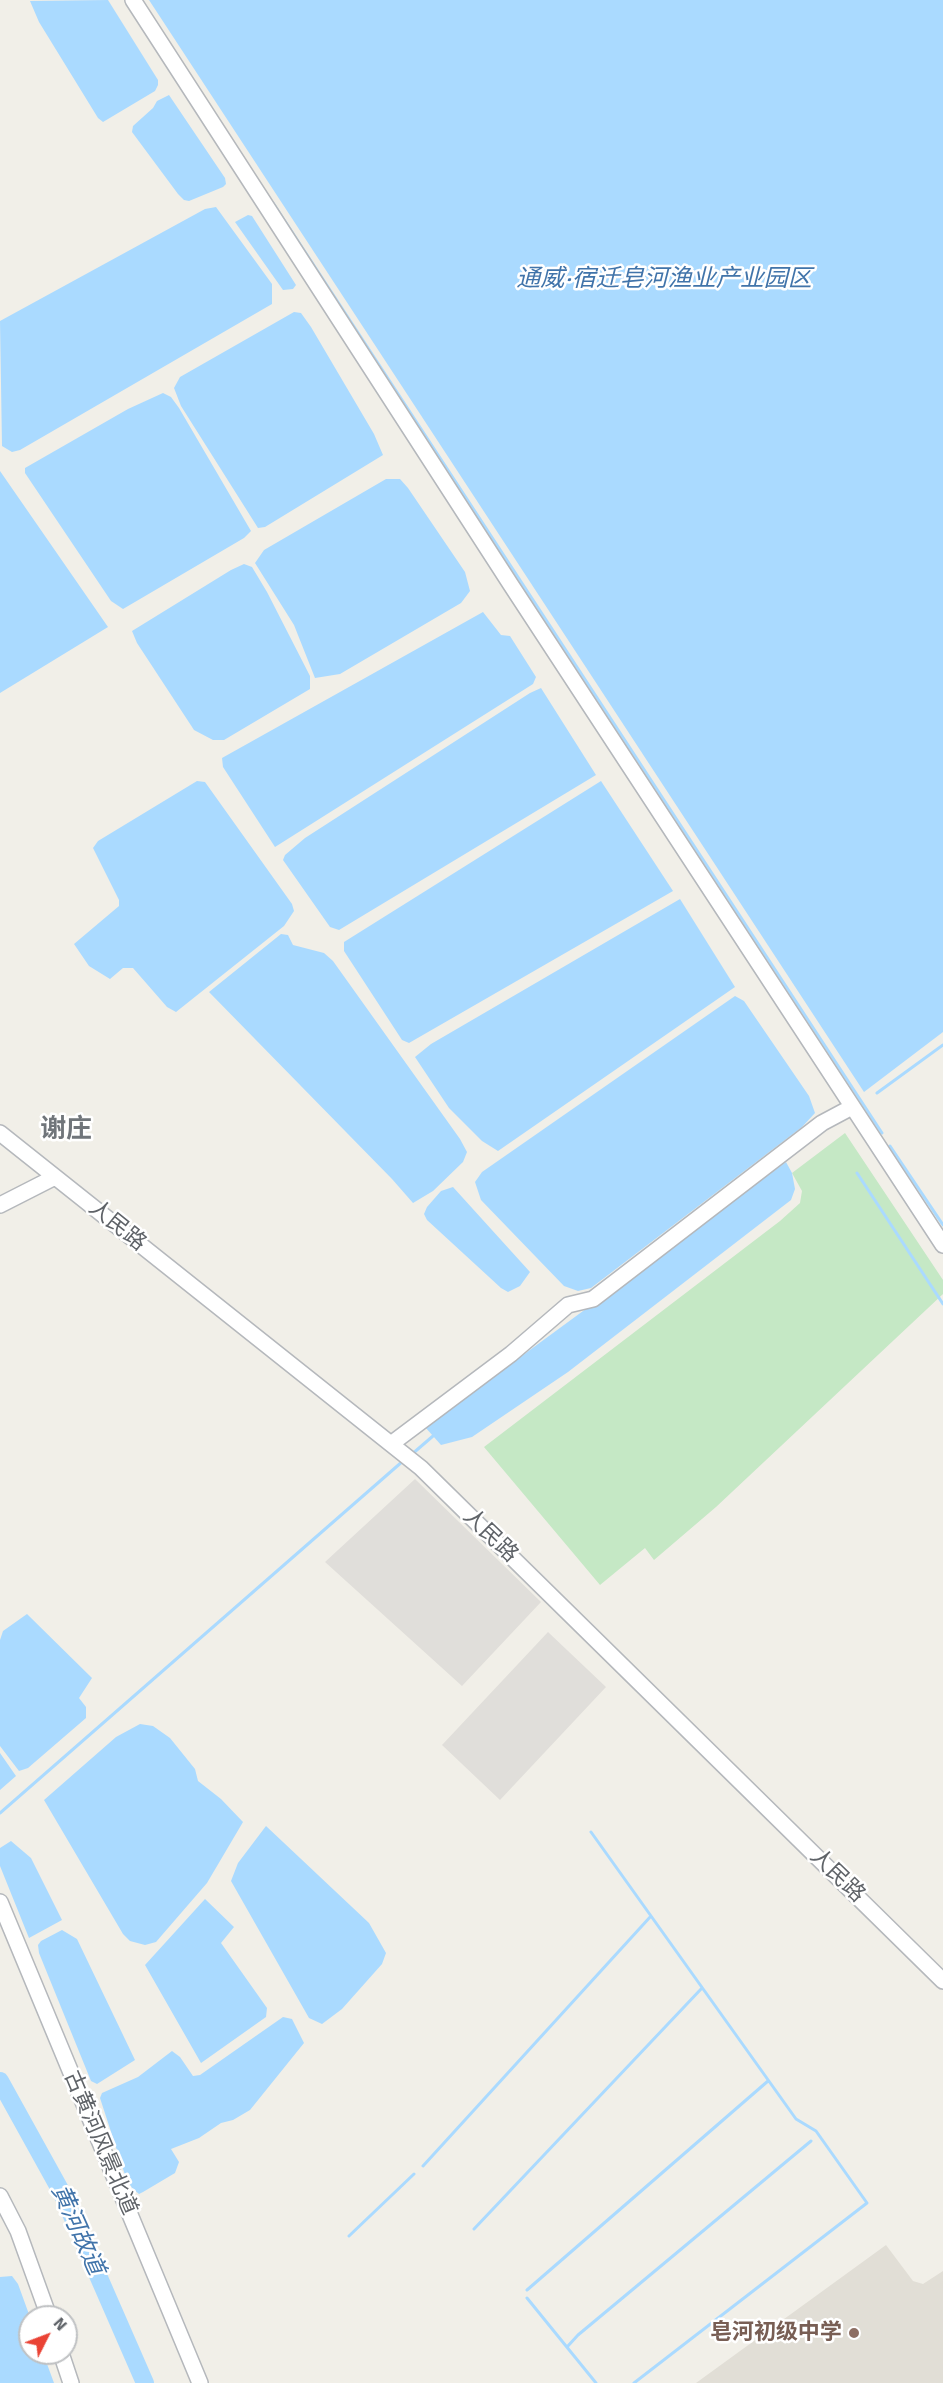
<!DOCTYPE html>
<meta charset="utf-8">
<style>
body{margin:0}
#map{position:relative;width:943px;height:2383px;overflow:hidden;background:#f1efe8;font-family:Signika,sans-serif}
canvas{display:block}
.north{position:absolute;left:18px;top:2305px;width:60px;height:60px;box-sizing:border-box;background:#fff;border:2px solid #bfc1c3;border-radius:50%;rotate:48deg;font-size:16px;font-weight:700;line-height:24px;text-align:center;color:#5f6368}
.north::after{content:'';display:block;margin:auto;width:21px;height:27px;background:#ea4335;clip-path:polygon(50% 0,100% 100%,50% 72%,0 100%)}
</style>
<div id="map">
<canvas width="943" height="2383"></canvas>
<div class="north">N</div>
</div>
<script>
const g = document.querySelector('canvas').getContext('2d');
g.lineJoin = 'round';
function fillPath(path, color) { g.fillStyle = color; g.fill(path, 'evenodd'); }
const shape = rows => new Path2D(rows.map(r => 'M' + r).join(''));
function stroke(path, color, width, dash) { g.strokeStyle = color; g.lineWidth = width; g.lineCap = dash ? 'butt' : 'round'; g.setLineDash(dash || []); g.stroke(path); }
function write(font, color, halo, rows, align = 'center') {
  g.font = font + ' Signika,"Noto Sans SC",sans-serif'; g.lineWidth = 5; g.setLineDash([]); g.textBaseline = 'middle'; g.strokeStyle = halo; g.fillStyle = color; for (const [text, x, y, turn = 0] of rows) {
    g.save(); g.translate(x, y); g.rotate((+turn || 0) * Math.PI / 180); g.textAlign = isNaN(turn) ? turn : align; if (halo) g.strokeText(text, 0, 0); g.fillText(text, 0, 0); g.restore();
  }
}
const industrial = shape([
 [415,1479,541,1602,462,1686,325,1562],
 [548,1632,606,1687,500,1800,442,1745]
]);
const education = shape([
 [886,2245,913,2281,923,2284,943,2271,943,2383,696,2383]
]);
const green = shape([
 [845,1133,943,1280,943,1294,716,1507,654,1560,645,1548,600,1585,484,1447,780,1221,800,1203,802,1191,792,1173]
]);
const water = shape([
 [108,0,158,80,158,85,155,91,103,122,98,118,39,22,30,1],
 [149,0,943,0,943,1032,864,1092],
 [169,95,225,178,226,184,223,187,189,201,184,200,178,194,132,132,133,126,153,108,157,101],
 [216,207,272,284,272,304,20,450,12,452,2,446,0,321,205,209],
 [248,215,252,216,296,285,293,289,283,290,235,222],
 [294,312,301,313,311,327,374,434,383,455,265,527,258,528,181,406,174,388,180,377],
 [163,393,171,397,179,408,251,531,244,538,123,609,111,601,25,473,25,468,128,409],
 [0,471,108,627,0,693],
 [386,479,400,479,408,488,465,572,470,591,461,603,340,674,315,678,294,625,255,563,264,550],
 [244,564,252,567,267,592,310,676,310,689,224,740,213,740,194,730,137,643,132,631,231,570],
 [483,612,501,635,510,636,536,677,533,684,275,847,223,767,222,758],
 [541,688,596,775,339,930,330,927,283,860,285,855,305,838,530,693],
 [197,781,205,782,292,904,294,911,284,926,176,1012,167,1007,133,968,123,968,110,979,89,966,74,944,119,906,119,900,93,848,98,841],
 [601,781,673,891,409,1043,402,1040,344,951,344,942],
 [680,899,735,987,498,1151,482,1141,449,1108,415,1057,431,1044],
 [281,934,288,935,293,945,324,953,333,961,460,1139,467,1152,463,1162,433,1191,413,1203,392,1179,209,992],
 [735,996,744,1001,809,1096,815,1113,802,1127,591,1288,578,1291,564,1286,481,1200,475,1182,482,1172],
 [786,1162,792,1173,795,1189,791,1200,568,1372,472,1437,441,1445,425,1427],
 [453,1187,530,1272,520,1286,508,1292,501,1288,427,1220,424,1214,427,1207,441,1191],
 [27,1614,92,1678,79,1698,86,1707,86,1718,28,1768,19,1771,0,1746,0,1640,3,1631],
 [140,1724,153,1726,170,1738,195,1769,198,1781,221,1799,243,1822,207,1883,156,1942,145,1945,130,1941,123,1934,44,1800,116,1737],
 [0,1753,16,1776,0,1790],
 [266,1826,369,1923,386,1953,382,1964,342,2009,322,2024,309,2018,231,1881,238,1863],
 [11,1841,31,1858,62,1920,29,1938,0,1866,0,1848],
 [205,1899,234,1927,221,1943,267,2008,266,2017,201,2063,145,1965],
 [62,1930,77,1939,135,2060,97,2084,91,2081,39,1953,38,1945,41,1941],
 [283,2017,292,2019,304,2043,250,2110,233,2120,221,2123,199,2138,171,2149,179,2162,175,2173,143,2192,139,2194,132,2188,126,2178,100,2098,102,2093,138,2077,172,2051,180,2057,193,2076,200,2075],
 [12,2276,18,2284,30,2317,30,2353,43,2353,54,2383,0,2383,0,2277]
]);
const stream = shape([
 [273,203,882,1133],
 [877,1093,943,1045],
 [890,1146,943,1225],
 [857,1173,943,1304],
 [411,1455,433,1436],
 [0,1813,403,1461],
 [591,1832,796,2119,816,2131,867,2203,634,2383],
 [423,2166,651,1916],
 [474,2229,702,1988],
 [349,2236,414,2174],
 [527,2290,768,2081],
 [527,2298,596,2383],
 [567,2347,578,2335,811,2141]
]);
const river = shape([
 [0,2081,62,2193,145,2383]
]);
const minor = shape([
 [133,0,511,585,943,1245],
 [0,1133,421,1468,943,1981],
 [0,1205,55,1177],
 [391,1444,511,1354,568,1305,593,1299,822,1123,852,1107],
 [0,1902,200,2383],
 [0,2196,18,2231,49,2317],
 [61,2353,71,2383]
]);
const markers = [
 [854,2333,6,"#8d6e63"]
];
const streetNames = [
 ["人民路",117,1226,39],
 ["人民路",490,1536,44],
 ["人民路",837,1876,44],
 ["古黄河风景北道",100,2143,67]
];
const educationNames = [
 ["皂河初级中学",842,2333]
];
const waterNames = [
 ["通威·宿迁皂河渔业产业园区",664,280],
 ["黄河故道",77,2230,66]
];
const quarterNames = [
 ["谢庄",66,1130]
];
fillPath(industrial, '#e0deda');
fillPath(education, '#e1ded6');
fillPath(green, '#c5e8c5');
fillPath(water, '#aadaff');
stroke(stream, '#aadaff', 3);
stroke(river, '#aadaff', 18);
stroke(minor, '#b5b8bc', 18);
stroke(minor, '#fff', 15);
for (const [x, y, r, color] of markers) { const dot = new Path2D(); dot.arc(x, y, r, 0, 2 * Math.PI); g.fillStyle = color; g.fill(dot); stroke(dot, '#fff', 2); }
write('22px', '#5f6368', '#fff', streetNames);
write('bold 22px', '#785e54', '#fff', educationNames, 'right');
write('italic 24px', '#4174aa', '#fff', waterNames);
write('bold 26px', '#70757a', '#fff', quarterNames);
</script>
